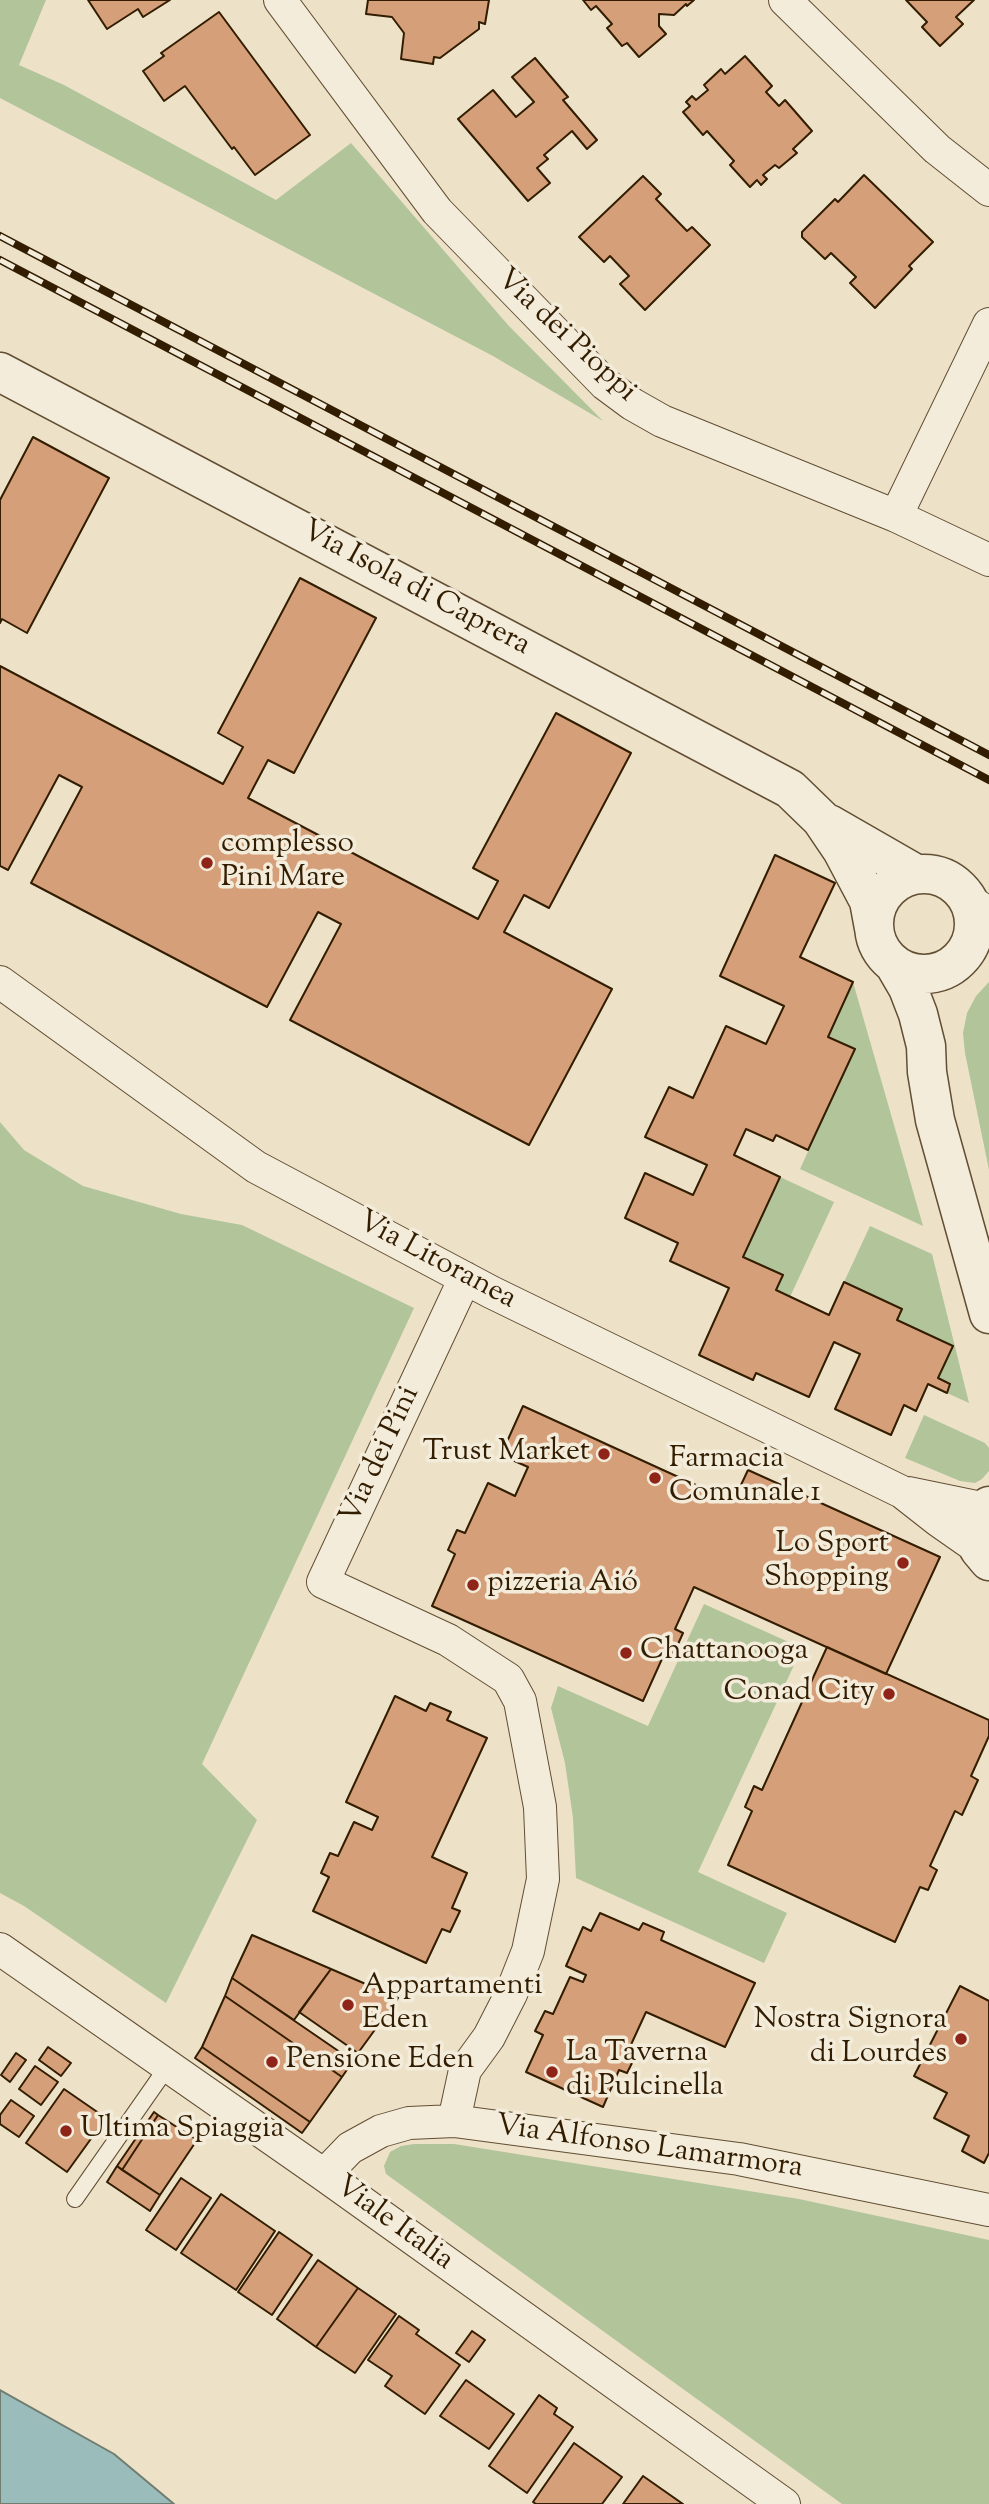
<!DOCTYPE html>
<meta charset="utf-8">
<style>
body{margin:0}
canvas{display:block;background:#ede2c8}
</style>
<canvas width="989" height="2504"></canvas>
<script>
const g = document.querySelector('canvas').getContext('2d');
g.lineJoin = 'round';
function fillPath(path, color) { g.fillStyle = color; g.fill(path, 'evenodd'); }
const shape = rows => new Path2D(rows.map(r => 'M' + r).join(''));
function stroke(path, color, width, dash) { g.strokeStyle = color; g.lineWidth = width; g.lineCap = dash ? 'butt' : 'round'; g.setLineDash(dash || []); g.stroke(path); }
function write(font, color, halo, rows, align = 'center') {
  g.font = font + ' "Sorts Mill Goudy",serif'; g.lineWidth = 7; g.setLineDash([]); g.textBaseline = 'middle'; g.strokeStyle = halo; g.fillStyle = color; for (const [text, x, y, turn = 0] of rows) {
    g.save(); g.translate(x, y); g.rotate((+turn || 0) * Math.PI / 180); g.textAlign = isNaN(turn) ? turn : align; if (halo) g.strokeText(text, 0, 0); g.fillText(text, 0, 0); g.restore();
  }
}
const green = shape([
 [0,0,46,0,19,65,64,85,276,200,351,143,508,325,603,421,493,356,0,98],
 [853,982,923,1226,800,1169,855,1049,828,1037],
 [989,982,989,1170,965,1053,963,1033,967,1013,976,996],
 [0,1122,24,1150,83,1186,181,1214,242,1225,414,1308,202,1764,257,1820,166,2003,24,1906,0,1893],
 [780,1177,834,1202,790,1297,776,1290,782,1275,743,1257],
 [870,1226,932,1254,969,1403,947,1393,950,1384,938,1378,953,1346,897,1320,901,1309,844,1282],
 [924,1415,985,1443,989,1448,989,1471,982,1479,975,1483,960,1481,905,1458],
 [704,1604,802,1648,698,1872,787,1913,764,1963,576,1878,573,1818,565,1763,551,1708,558,1686,648,1726],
 [414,2144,454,2144,799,2199,989,2240,989,2504,842,2504,386,2174,384,2166,390,2152,401,2146]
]);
const water = shape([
 [0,2390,114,2454,174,2504,0,2504,0,2390]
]);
const building = shape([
 [88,0,170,0,143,17,138,9,107,29,88,0],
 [368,0,489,0,485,24,479,22,479,29,440,58,434,57,433,64,401,59,404,33,392,17,366,14,368,0],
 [583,0,694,0,687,6,686,4,674,15,659,14,659,26,666,34,639,57,627,43,622,46,607,28,612,24,596,6,591,10,583,0],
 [906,0,974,0,956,17,963,24,940,46,922,27,927,22,906,0],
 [219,12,310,135,255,175,234,147,232,149,185,86,164,101,143,71,164,56,161,53,219,12],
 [745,56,772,86,766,92,779,106,785,100,812,131,793,149,797,153,779,168,775,165,763,175,767,179,761,185,757,180,750,187,730,165,734,161,707,131,703,135,683,112,690,106,686,102,692,96,696,100,708,90,704,85,721,69,725,74,745,56],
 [535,58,568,97,563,100,597,140,587,149,572,131,544,155,548,159,537,168,550,183,528,201,458,119,493,90,516,117,534,102,512,77,535,58],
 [864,175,933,242,909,266,912,269,875,308,850,283,856,277,831,253,825,259,802,237,802,232,835,199,838,202,864,175],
 [643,176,661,194,656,199,687,231,692,227,710,245,645,310,620,284,629,276,610,256,604,262,579,237,643,176],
 [33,437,109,478,27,633,2,619,0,623,0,500,33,437],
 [300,578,376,618,294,773,268,760,248,798,478,919,498,881,473,868,556,713,631,753,549,908,524,895,504,932,612,989,529,1145,290,1020,341,924,318,912,267,1007,31,883,82,787,59,775,8,870,0,866,0,666,223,784,243,747,218,733,300,578],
 [775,855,835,883,800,957,853,982,828,1037,855,1049,808,1150,776,1135,773,1141,746,1129,734,1155,780,1177,743,1257,783,1275,776,1290,829,1315,844,1282,902,1309,897,1320,953,1346,938,1378,950,1384,947,1393,928,1384,916,1411,904,1405,891,1435,835,1409,860,1354,834,1342,809,1397,756,1373,753,1380,699,1355,729,1288,670,1261,678,1243,625,1218,645,1173,693,1195,707,1165,645,1137,669,1087,693,1098,726,1026,766,1044,784,1006,720,976,775,855],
 [523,1406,733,1502,748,1470,940,1557,886,1674,694,1587,675,1629,683,1633,674,1653,666,1650,643,1701,432,1606,455,1554,448,1550,457,1530,465,1533,488,1483,515,1496,528,1467,501,1455,523,1406],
 [827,1647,989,1720,989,1736,971,1776,978,1780,962,1815,955,1811,930,1866,937,1870,928,1890,920,1887,895,1942,728,1865,752,1811,745,1807,754,1786,762,1790,827,1647],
 [395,1696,426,1711,430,1703,451,1712,447,1720,487,1738,432,1857,467,1873,452,1908,460,1911,450,1932,442,1929,426,1963,313,1911,329,1877,321,1873,330,1853,338,1856,354,1822,372,1830,378,1817,346,1802,395,1696],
 [600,1913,639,1930,643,1923,664,1932,661,1940,755,1983,725,2047,646,2012,629,2049,637,2053,627,2073,619,2070,603,2107,526,2072,543,2035,535,2031,545,2011,553,2014,570,1977,583,1982,586,1975,566,1966,583,1927,591,1931,600,1913],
 [252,1935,331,1969,294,2020,232,1978,252,1935],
 [331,1969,398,1998,358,2053,299,2012,331,1969],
 [232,1978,353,2061,342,2077,225,1996,232,1978],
 [960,1986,989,2001,989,2153,984,2163,962,2151,969,2136,934,2118,947,2093,914,2076,960,1986],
 [225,1996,342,2077,310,2122,202,2047,225,1996],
 [48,2047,71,2063,61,2076,39,2060,48,2047],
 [202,2047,310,2122,302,2133,195,2058,202,2047],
 [16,2053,26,2060,10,2082,1,2075,16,2053],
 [35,2066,58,2082,41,2105,19,2089,35,2066],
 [64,2089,106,2118,67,2172,26,2143,64,2089],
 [11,2100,34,2116,19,2137,0,2124,0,2115,11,2100],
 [154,2112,158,2115,122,2170,117,2166,154,2112],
 [158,2115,197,2140,160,2195,122,2170,158,2115],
 [117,2166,160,2195,150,2211,107,2182,117,2166],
 [181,2178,211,2198,176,2250,146,2230,181,2178],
 [221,2194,275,2231,236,2290,181,2253,221,2194],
 [279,2232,312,2255,272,2315,238,2292,279,2232],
 [318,2260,358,2288,316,2347,277,2319,318,2260],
 [358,2288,396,2314,355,2373,316,2347,358,2288],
 [399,2316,419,2330,416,2334,460,2365,425,2414,385,2386,392,2376,368,2360,399,2316],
 [472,2331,485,2340,469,2362,456,2353,472,2331],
 [466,2380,514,2414,489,2449,440,2416,466,2380],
 [539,2395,557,2408,554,2414,573,2427,527,2493,489,2466,539,2395],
 [574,2443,622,2477,602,2504,536,2504,533,2502,574,2443],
 [643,2476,683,2504,623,2504,643,2476]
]);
const service = shape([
 [75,2199,168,2066]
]);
const minor = shape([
 [280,0,437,211,605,384,632,404,662,421,896,516,989,560],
 [785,0,937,149,989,190],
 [896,516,989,324],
 [969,901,989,913],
 [0,982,256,1167,491,1292,902,1492,939,1521,979,1549],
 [908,1493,986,1509],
 [0,1949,324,2175,784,2504],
 [454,2121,465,2070,489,2037,511,1994,528,1951,543,1879,540,1807,520,1701,508,1679,448,1640,323,1582,465,1278],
 [324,2175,350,2148,381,2131,409,2123,454,2121,739,2159,989,2210]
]);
const tertiary = shape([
 [0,372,790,789,821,819,842,850,869,901,874,928],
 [829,824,916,874],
 '874 924a50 50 0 1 1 100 0a50 50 0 1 1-100 0Z',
 [894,964,908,988,918,1014,926,1046,927,1072,935,1120,989,1314],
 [989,1506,982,1512,977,1524,976,1537,979,1549,989,1561]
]);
const rail = shape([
 [0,236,989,755],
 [0,260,989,780]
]);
const markers = [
 [207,863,7,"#8f2418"],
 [604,1454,7,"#8f2418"],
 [655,1478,7,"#8f2418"],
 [903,1563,7,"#8f2418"],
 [473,1585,7,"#8f2418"],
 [626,1653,7,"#8f2418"],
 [889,1694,7,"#8f2418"],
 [348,2005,7,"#8f2418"],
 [961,2039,7,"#8f2418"],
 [272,2062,7,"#8f2418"],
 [552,2072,7,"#8f2418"],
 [66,2131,7,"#8f2418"]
];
const streetNames = [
 ["Via dei Pioppi",565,337,43],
 ["Via Isola di Caprera",415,590,28],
 ["Via Litoranea",436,1262,28],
 ["Via dei Pini",382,1456,-65],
 ["Via Alfonso Lamarmora",649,2149,8],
 ["Viale Italia",393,2225,36]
];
const poiNames = [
 ["complesso",221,846],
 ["Pini Mare",221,880],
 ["Trust Market",590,1454,"right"],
 ["Farmacia",669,1461],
 ["Comunale 1",669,1495],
 ["Lo Sport",889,1546,"right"],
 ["Shopping",889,1580,"right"],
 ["pizzeria Aió",487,1585],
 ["Chattanooga",640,1653],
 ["Conad City",875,1694,"right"],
 ["Appartamenti",362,1988],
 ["Eden",362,2022],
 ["Nostra Signora",947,2022,"right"],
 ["di Lourdes",947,2056,"right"],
 ["La Taverna",566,2055],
 ["di Pulcinella",566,2089],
 ["Pensione Eden",286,2062],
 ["Ultima Spiaggia",80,2131]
];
fillPath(green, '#b2c49a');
fillPath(water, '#9abdbb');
stroke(water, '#717d70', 2);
fillPath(building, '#d59f79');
stroke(building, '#331d00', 2);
stroke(service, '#624e32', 18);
stroke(minor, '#624e32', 34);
stroke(tertiary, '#624e32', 41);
stroke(service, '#f3ecdb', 16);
stroke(minor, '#f3ecdb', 32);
stroke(tertiary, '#f3ecdb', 38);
stroke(rail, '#331d00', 8);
stroke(rail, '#f3ecdb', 5, [16]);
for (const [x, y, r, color] of markers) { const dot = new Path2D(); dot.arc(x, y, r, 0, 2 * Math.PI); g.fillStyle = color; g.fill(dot); stroke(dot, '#f3ecdb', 2.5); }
write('30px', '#331d00', '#f3ecdb', streetNames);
write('30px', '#331d00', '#f3ecdb', poiNames, 'left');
</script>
